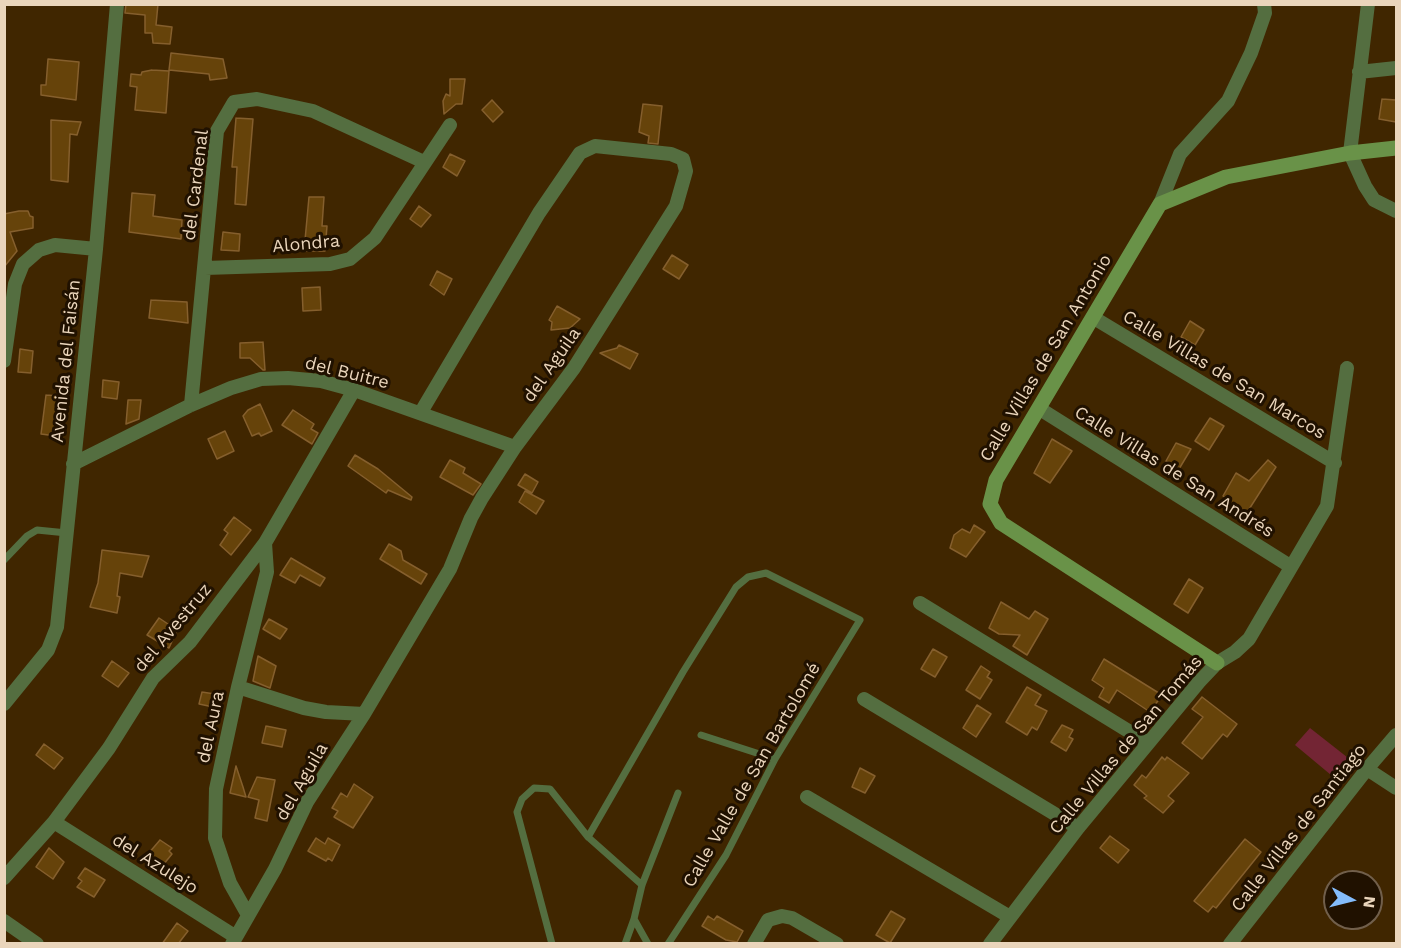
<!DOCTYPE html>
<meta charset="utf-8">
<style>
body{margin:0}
#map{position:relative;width:1401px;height:948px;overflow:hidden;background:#402600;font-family:"Work Sans",sans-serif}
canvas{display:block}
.frame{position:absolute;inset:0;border:6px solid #ead5bb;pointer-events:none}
.north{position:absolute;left:1323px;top:870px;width:60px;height:60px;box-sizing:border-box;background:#201100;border:2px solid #715f4b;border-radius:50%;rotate:97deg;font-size:16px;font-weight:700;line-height:24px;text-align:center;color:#ead5bb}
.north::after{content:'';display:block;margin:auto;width:21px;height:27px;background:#84bcfb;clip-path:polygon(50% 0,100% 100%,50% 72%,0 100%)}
</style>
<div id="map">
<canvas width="1401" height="948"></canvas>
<div class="frame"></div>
<div class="north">N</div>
</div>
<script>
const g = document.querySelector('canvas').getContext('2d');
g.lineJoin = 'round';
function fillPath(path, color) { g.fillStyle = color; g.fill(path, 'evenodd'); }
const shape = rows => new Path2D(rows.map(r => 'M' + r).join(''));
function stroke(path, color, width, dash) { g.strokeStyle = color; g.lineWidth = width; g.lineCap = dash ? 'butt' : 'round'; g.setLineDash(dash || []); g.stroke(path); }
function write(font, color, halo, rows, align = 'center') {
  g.font = font + ' "Work Sans",sans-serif'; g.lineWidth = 6; g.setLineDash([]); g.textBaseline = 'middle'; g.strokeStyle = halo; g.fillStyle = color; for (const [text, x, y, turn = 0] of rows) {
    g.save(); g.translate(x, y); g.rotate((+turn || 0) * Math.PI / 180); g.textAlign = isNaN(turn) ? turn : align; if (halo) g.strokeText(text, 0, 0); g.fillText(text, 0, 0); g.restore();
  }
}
const green = shape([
 [1310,728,1352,761,1337,780,1295,745]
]);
const building = shape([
 [126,4,158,4,156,25,172,27,170,44,153,43,152,33,145,33,145,15,125,13,126,4],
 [171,53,223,59,227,78,210,80,209,74,169,70,171,53],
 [48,59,79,62,76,100,41,95,41,85,46,85,48,59],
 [152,70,169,71,166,113,135,110,137,87,130,86,131,74,141,75,142,72,152,70],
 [450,79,465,79,462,104,456,104,444,114,443,101,446,94,450,96,450,79],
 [1382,99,1396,100,1396,122,1379,119,1382,99],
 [492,100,503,112,493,122,482,110,492,100],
 [643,104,662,106,658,144,648,143,649,136,639,132,643,104],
 [236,118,253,119,246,205,235,204,237,167,232,167,236,118],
 [51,120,81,122,77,135,70,134,68,182,51,180,51,120],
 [450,154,465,161,457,176,443,167,450,154],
 [132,193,155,195,153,216,182,220,181,239,129,232,132,193],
 [309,197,324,197,322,226,327,226,325,251,304,251,309,197],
 [419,206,431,215,421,227,410,219,419,206],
 [19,211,28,211,30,216,33,217,33,228,10,232,17,251,4,267,4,214,19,211],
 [223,232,240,234,239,251,221,250,223,232],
 [672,255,688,265,679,279,663,269,672,255],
 [437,271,452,279,444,295,430,285,437,271],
 [320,287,321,310,303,311,302,288,320,287],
 [151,300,187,302,188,323,149,318,151,300],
 [557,306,580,319,570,328,551,330,552,322,549,320,557,306],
 [1190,321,1204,330,1195,345,1181,337,1190,321],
 [263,342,265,370,263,370,250,358,240,358,240,343,263,342],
 [619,345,638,354,630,369,600,353,617,348,619,345],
 [20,349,33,351,31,373,18,372,20,349],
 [103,380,119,382,117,399,102,397,103,380],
 [46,395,59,396,56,436,41,434,46,395],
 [128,400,141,400,139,419,126,424,128,400],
 [260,404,272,431,261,436,259,433,252,436,243,416,248,410,260,404],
 [293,410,314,424,311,429,318,433,312,444,282,425,293,410],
 [1210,418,1224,426,1209,450,1195,441,1210,418],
 [225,431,234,451,217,459,208,439,225,431],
 [1052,439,1072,451,1050,483,1034,473,1052,439],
 [1176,443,1191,449,1179,469,1166,461,1176,443],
 [355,455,378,469,412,497,411,500,388,490,386,493,348,466,355,455],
 [450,460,465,468,463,473,481,484,473,495,440,477,450,460],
 [1268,460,1276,467,1246,514,1224,501,1226,498,1223,496,1236,473,1249,481,1268,460],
 [525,474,538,482,532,493,518,485,525,474],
 [525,491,544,501,536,514,519,502,525,491],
 [234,517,251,530,231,555,220,545,228,533,224,530,234,517],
 [974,525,985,532,966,557,950,548,954,535,962,529,970,533,974,525],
 [389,544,401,551,403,560,427,574,421,584,380,559,389,544],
 [102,550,149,556,142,577,120,573,117,596,120,597,117,613,90,607,98,583,102,550],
 [291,558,325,578,320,586,300,575,295,583,280,575,291,558],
 [1189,579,1203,588,1188,613,1174,604,1189,579],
 [1001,602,1029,619,1035,611,1048,619,1027,655,1013,646,1020,635,999,634,989,628,1001,602],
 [159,618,177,630,169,648,147,635,159,618],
 [269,619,287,629,280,639,263,629,269,619],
 [933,649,947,657,935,677,921,669,933,649],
 [258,656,276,666,270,688,253,681,258,656],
 [1104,659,1162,695,1150,712,1117,690,1109,703,1099,697,1104,688,1092,680,1104,659],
 [112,661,129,673,118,687,102,676,112,661],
 [981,666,990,672,987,677,992,680,980,699,966,690,981,666],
 [1027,687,1041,695,1035,705,1047,711,1037,730,1032,727,1027,735,1006,722,1027,687],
 [202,692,221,695,218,708,199,704,202,692],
 [1202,697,1237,724,1227,737,1223,734,1202,759,1182,743,1203,717,1192,709,1202,697],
 [977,705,991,714,976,737,963,728,977,705],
 [1062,725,1073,730,1069,737,1073,739,1066,751,1051,742,1062,725],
 [266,726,286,730,282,747,262,743,266,726],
 [44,744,63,758,54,769,36,755,44,744],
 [1162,757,1165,760,1167,757,1189,773,1168,796,1174,801,1163,813,1144,798,1147,796,1134,785,1142,775,1146,778,1162,757],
 [236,766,243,787,246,797,230,793,236,766],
 [860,768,875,776,865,793,852,787,860,768],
 [257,777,275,780,267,821,255,818,259,800,248,797,257,777],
 [354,784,373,797,353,828,334,817,338,811,332,808,341,793,347,797,354,784],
 [1110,836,1129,850,1118,863,1100,848,1110,836],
 [316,838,325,844,328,838,340,845,332,861,328,858,326,861,308,851,316,838],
 [1245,839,1261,852,1216,908,1213,906,1208,912,1194,901,1245,839],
 [160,840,172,848,169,851,172,854,163,865,148,854,160,840],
 [49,848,64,862,53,879,36,867,49,848],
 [85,868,105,880,94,897,77,887,82,881,78,878,85,868],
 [891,911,905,919,890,943,876,935,891,911],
 [708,916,714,920,717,916,743,931,737,942,726,940,702,926,708,916],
 [177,923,188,931,178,944,162,944,177,923]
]);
const lane = shape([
 [4,560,27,536,37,530,67,533],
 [701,735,775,759],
 [642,885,588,837,683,672,736,587,748,577,766,573,860,620,775,759,726,855,668,944],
 [552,944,517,812,522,799,534,788,550,789,588,837],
 [625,944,634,919],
 [648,944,634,919,642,885,678,793]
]);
const street = shape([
 [1368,4,1350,153,1365,186,1374,200,1396,211],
 [1359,72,1396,68],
 [1160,204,1180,154,1228,101,1251,53,1265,13,1264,4],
 [205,268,330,264,350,259,375,238,450,125],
 [1094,318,1335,463],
 [4,361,15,284,23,264,39,250,55,245,96,249],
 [191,405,217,131,234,102,257,99,313,111,424,162],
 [1040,409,1290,566],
 [73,464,191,405,231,388,261,379,288,378,321,381,354,390,515,447],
 [920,603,1148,743],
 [238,687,304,708,326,712,364,714],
 [864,699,1078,828],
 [4,704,48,650,57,627,96,249,117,4],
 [1367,769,1396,788],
 [807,797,1010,917],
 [54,822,236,937],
 [4,878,54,822,109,748,153,678,190,642,265,543,354,390],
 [248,915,230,883,215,838,216,789,238,687,267,572,265,543],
 [4,921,37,944],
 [232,944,275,869,307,802,364,714,450,569,471,518,482,498,515,447,574,368,676,206,686,171,683,159,671,154,595,146,580,153,539,213,421,412],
 [754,944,768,920,782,916,792,918,837,944],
 [990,944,1078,828,1199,682,1217,663,1235,652,1249,639,1327,506,1347,368],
 [1230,944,1367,769,1396,735]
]);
const secondary = shape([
 [1217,663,1001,523,990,504,996,480,1160,204,1226,177,1350,153,1396,148]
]);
const streetNames = [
 ["del Cardenal",196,185,-83],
 ["Alondra",306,244,-5],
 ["Calle Villas de San Antonio",1046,358,-59],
 ["Avenida del Faisán",66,361,-84],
 ["del Aguila",552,365,-55],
 ["del Buitre",347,373,14],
 ["Calle Villas de San Marcos",1224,375,31],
 ["Calle Villas de San Andrés",1174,472,32],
 ["del Avestruz",173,628,-50],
 ["del Aura",211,727,-78],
 ["Calle Villas de San Tomás",1126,745,-50],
 ["Calle Valle de San Bartolomé",752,775,-60],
 ["del Aguila",302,782,-60],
 ["Calle Villas de Santiago",1299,828,-52],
 ["del Azulejo",155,864,32]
];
fillPath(green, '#732534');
fillPath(building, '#66430a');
stroke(building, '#855f2d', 1.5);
stroke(lane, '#546e40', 7);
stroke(street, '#546e40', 14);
stroke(secondary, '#699248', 15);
write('18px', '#ead5bb', '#201100', streetNames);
</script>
